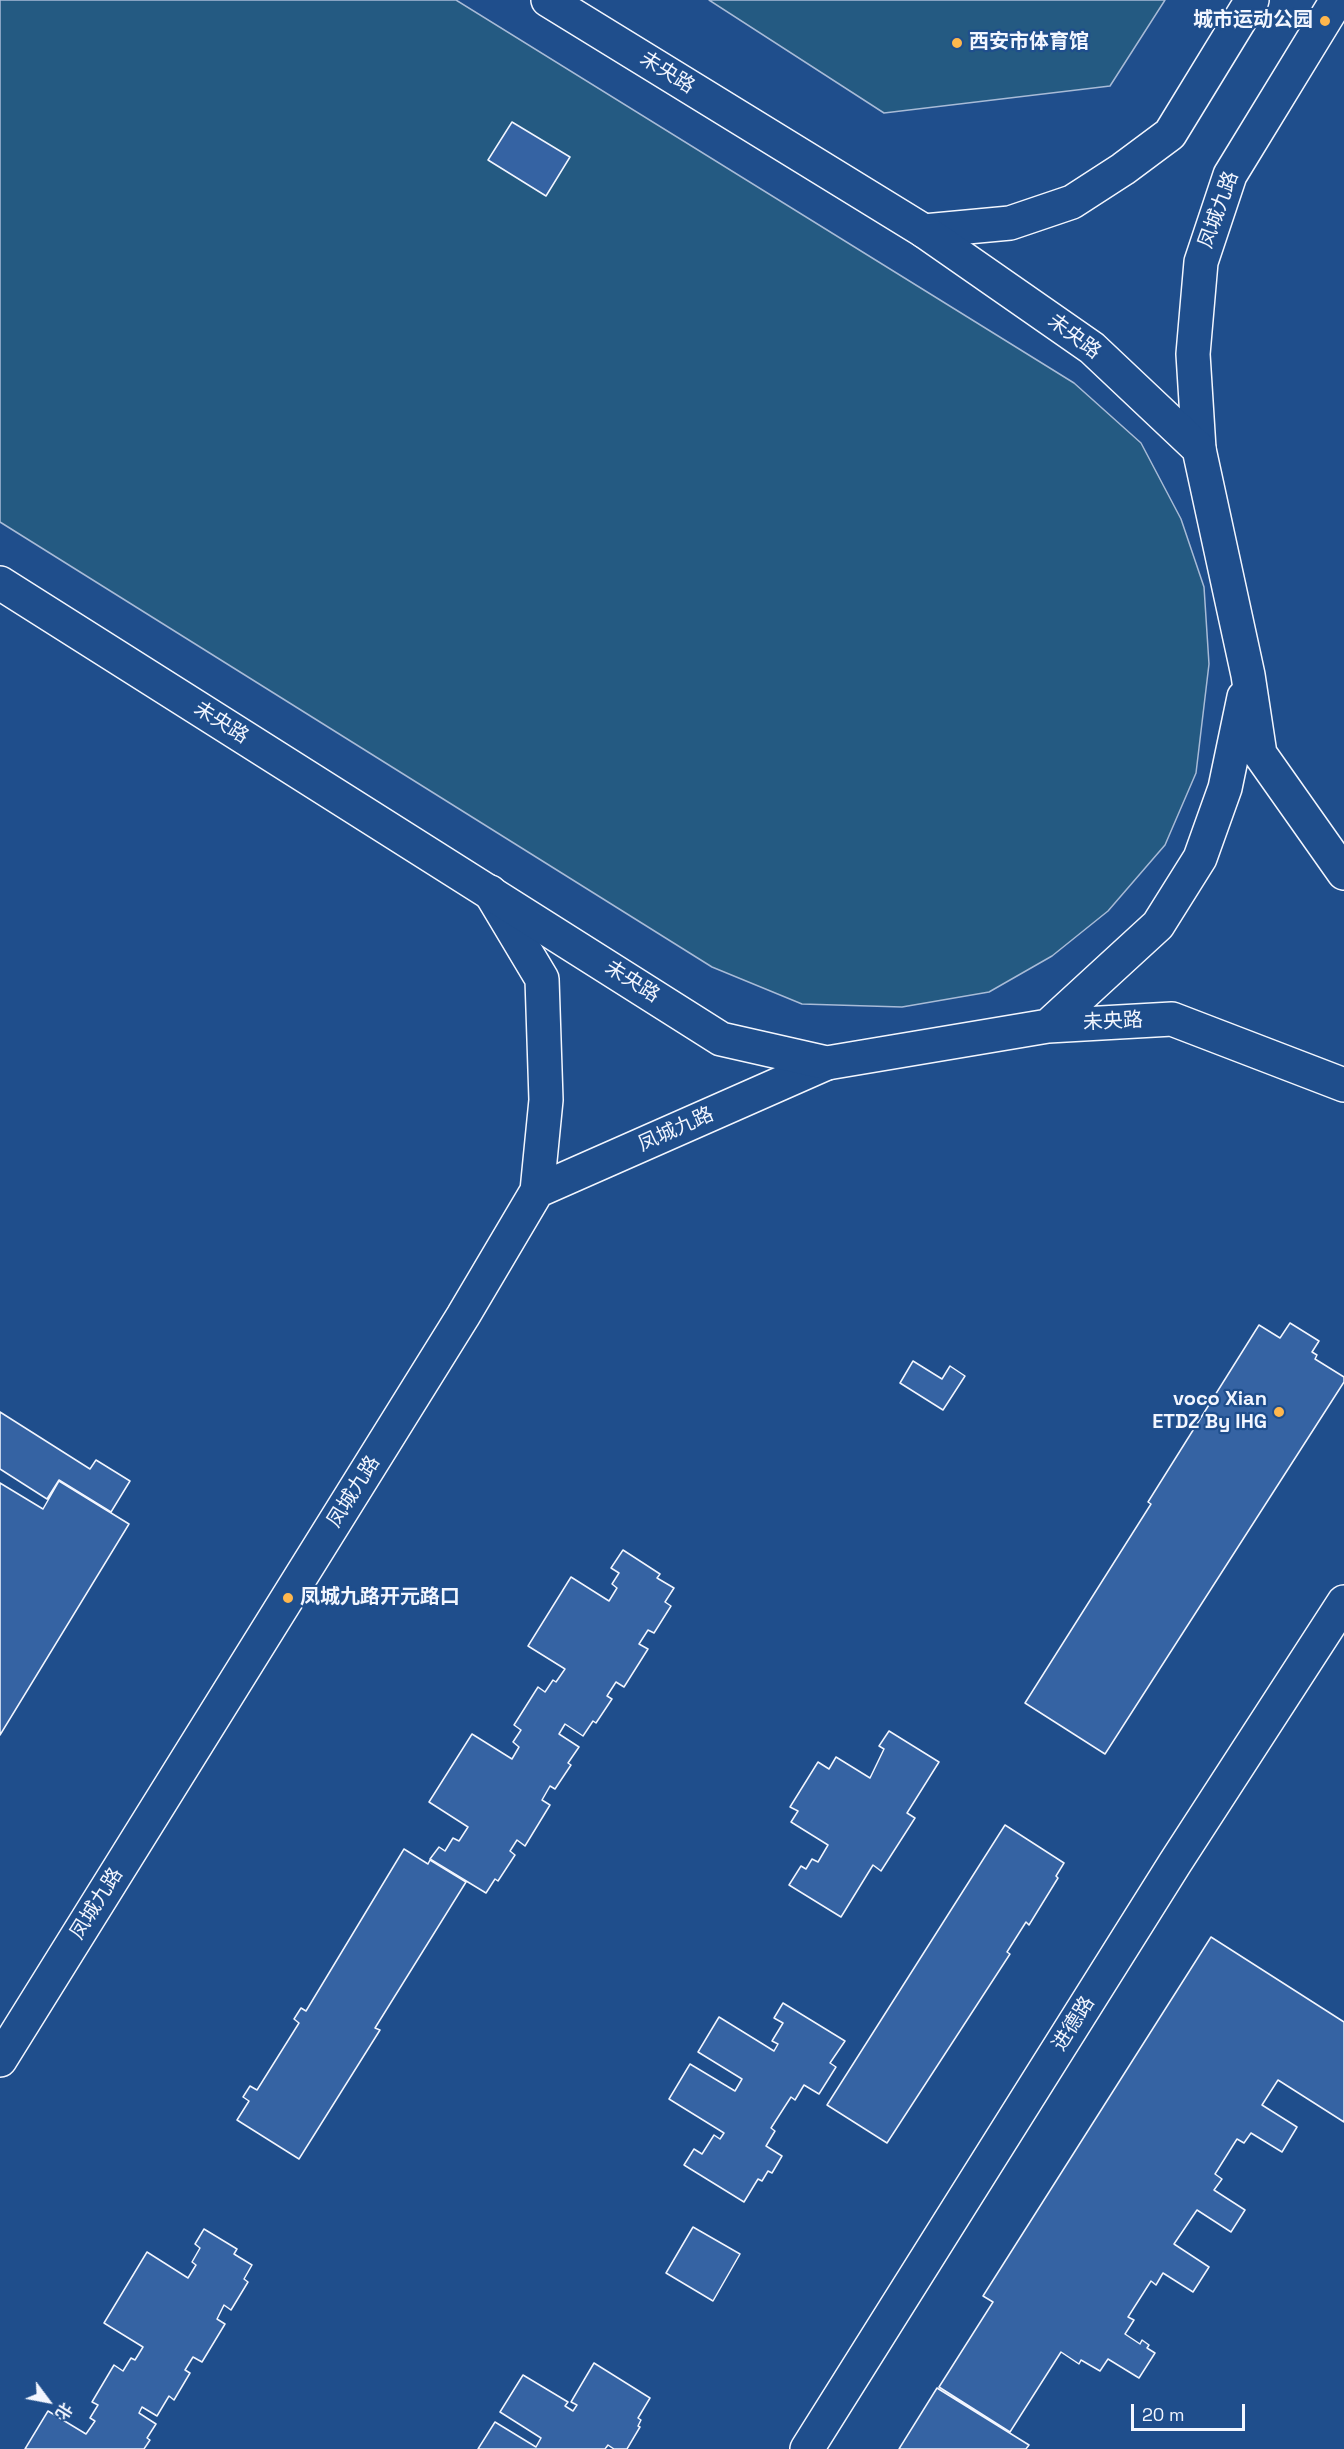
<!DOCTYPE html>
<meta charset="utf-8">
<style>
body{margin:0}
#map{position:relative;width:1344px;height:2449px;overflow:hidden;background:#1f4e8c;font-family:"Space Grotesk","Noto Sans SC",sans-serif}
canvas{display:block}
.north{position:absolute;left:18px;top:2371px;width:60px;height:60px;-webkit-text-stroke:4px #1f4e8c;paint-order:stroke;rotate:122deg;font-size:16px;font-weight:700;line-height:24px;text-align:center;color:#f2f6ff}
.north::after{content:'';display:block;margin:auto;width:21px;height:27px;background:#f2f6ff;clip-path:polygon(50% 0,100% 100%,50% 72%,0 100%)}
.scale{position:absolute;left:1131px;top:2404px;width:114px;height:27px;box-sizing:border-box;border:3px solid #f2f6ff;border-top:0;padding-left:8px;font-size:18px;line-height:21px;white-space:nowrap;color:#f2f6ff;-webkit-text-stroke:4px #1f4e8c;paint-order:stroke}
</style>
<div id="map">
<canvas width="1344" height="2449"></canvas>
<div class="north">北</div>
<div class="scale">20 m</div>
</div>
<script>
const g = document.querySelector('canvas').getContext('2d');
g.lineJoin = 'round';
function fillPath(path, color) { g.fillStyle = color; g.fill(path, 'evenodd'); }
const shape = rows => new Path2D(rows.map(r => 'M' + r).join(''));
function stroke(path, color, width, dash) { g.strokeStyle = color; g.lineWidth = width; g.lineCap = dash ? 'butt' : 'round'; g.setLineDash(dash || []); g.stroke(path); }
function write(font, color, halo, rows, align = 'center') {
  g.font = font + ' "Space Grotesk","Noto Sans SC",sans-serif'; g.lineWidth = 4.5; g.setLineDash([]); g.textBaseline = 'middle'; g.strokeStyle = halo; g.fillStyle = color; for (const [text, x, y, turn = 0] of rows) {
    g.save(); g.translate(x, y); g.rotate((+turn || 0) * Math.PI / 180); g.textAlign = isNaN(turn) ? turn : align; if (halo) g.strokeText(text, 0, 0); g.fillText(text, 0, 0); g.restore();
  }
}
const green = shape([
 [0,0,456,0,1074,383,1141,443,1181,519,1204,587,1209,664,1196,773,1165,845,1108,911,1052,956,989,992,902,1007,802,1004,712,967,0,522,0,0],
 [709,0,1165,0,1110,86,884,113,709,0]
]);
const building = shape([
 [512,122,570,157,546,196,488,160,512,122],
 [1290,1323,1319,1341,1312,1352,1317,1355,1315,1359,1344,1377,1344,1382,1105,1754,1025,1703,1151,1504,1148,1502,1259,1325,1280,1338,1290,1323],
 [913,1361,942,1379,950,1366,965,1376,943,1410,900,1383,913,1361],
 [0,1412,90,1469,96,1460,130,1481,111,1512,59,1480,47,1499,0,1469,0,1412],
 [59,1481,129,1524,0,1735,0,1483,43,1509,59,1481],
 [623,1550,660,1574,657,1578,674,1588,665,1602,671,1606,654,1633,648,1630,639,1644,648,1649,624,1687,616,1682,607,1696,612,1699,596,1723,593,1721,583,1736,565,1724,559,1734,579,1747,568,1763,571,1765,555,1789,550,1786,542,1800,550,1805,525,1846,517,1840,510,1851,515,1855,498,1881,495,1879,486,1893,430,1859,439,1847,445,1851,453,1838,459,1841,468,1827,429,1802,472,1734,512,1759,519,1747,513,1742,521,1730,514,1725,538,1687,545,1692,553,1680,556,1682,565,1669,528,1646,571,1577,609,1601,617,1588,612,1584,619,1573,611,1568,623,1550],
 [889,1731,939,1762,907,1813,915,1818,881,1871,873,1865,841,1917,789,1885,801,1866,806,1869,812,1859,818,1862,828,1845,791,1822,798,1811,790,1807,818,1762,829,1769,836,1757,870,1778,884,1749,879,1746,889,1731],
 [1005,1825,1064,1863,1056,1876,1058,1878,1029,1925,1026,1922,1007,1952,1010,1954,887,2143,827,2105,1005,1825],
 [404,1849,428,1864,430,1860,466,1882,375,2028,380,2030,299,2159,237,2120,249,2101,243,2097,250,2086,257,2090,299,2023,294,2019,301,2008,306,2011,404,1849],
 [1211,1937,1344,2022,1344,2122,1278,2080,1262,2105,1297,2127,1282,2152,1251,2133,1244,2143,1237,2139,1215,2174,1222,2179,1214,2190,1245,2210,1231,2232,1197,2210,1174,2244,1209,2267,1193,2292,1163,2273,1156,2285,1151,2281,1128,2317,1134,2320,1125,2334,1140,2344,1142,2340,1149,2345,1147,2348,1155,2353,1139,2378,1108,2359,1100,2371,1081,2360,1079,2364,1061,2352,1010,2432,939,2387,993,2302,983,2296,1211,1937],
 [783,2003,845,2041,830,2063,836,2067,819,2094,804,2085,795,2100,791,2097,771,2128,775,2131,766,2146,782,2156,772,2173,768,2171,762,2181,758,2179,744,2202,684,2165,694,2149,702,2154,714,2135,720,2139,724,2133,669,2099,690,2064,735,2091,742,2079,698,2052,719,2017,774,2051,778,2044,772,2041,783,2023,774,2018,783,2003],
 [693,2227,740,2254,713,2301,666,2273,693,2227],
 [204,2229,237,2249,234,2254,252,2265,244,2279,248,2282,231,2310,224,2305,217,2319,225,2324,202,2362,193,2357,185,2370,190,2373,174,2400,169,2396,157,2416,142,2407,139,2413,156,2424,147,2438,150,2440,144,2449,25,2449,48,2411,86,2434,95,2421,90,2418,98,2405,92,2402,114,2365,123,2371,131,2358,135,2360,143,2347,104,2323,147,2252,188,2278,196,2265,192,2262,200,2248,195,2244,204,2229],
 [594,2363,650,2398,638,2418,641,2420,638,2426,640,2427,627,2449,614,2449,608,2445,605,2449,478,2449,495,2422,536,2447,541,2438,500,2412,523,2375,568,2402,565,2406,573,2411,577,2405,571,2402,594,2363],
 [937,2388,1029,2445,1026,2449,899,2449,937,2388]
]);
const secondary = shape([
 [924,231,1010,223,1072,202,1123,169,1170,134,1252,0],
 [1199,449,1193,354,1201,262,1230,175,1337,0],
 [490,892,542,979,546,1100,537,1191],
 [0,2060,463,1316,537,1191,827,1063],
 [807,2449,1175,1863,1344,1602]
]);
const primary = shape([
 [548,0,924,231,1092,348,1199,449,1248,675,1260,754,1344,873],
 [0,583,721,1039,827,1063,1048,1026,1172,1019,1344,1085],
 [1048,1026,1158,925,1200,858,1225,788,1244,697]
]);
const markers = [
 [1325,21,6,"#ffb74d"],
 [957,43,6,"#ffb74d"],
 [1279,1412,6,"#ffb74d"],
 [288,1598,6,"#ffb74d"]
];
const poiNames = [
 ["城市运动公园",1313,21],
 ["西安市体育馆",969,43,"left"],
 ["voco Xian",1267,1400],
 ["ETDZ By IHG",1267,1423],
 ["凤城九路开元路口",300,1598,"left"]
];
const streetNames = [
 ["未央路",667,73,32],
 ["凤城九路",1219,210,-70],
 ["未央路",1074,337,37],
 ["未央路",221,723,32],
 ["未央路",632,982,32],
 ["未央路",1113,1022,-3],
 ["凤城九路",676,1130,-24],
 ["凤城九路",354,1492,-58],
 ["凤城九路",97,1904,-58],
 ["进德路",1074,2024,-58]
];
fillPath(green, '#245a82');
stroke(green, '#a8bbd7', 1.5);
fillPath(building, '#3563a3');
stroke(building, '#f2f6ff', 1.5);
stroke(secondary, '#f2f6ff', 36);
stroke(primary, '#f2f6ff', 36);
stroke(secondary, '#1f4e8c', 33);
stroke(primary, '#1f4e8c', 33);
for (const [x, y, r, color] of markers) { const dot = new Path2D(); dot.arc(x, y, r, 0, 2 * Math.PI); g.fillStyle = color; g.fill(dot); stroke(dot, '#1f4e8c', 2); }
write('bold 20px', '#f2f6ff', '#1f4e8c', poiNames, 'right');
write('20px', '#f2f6ff', '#1f4e8c', streetNames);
</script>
